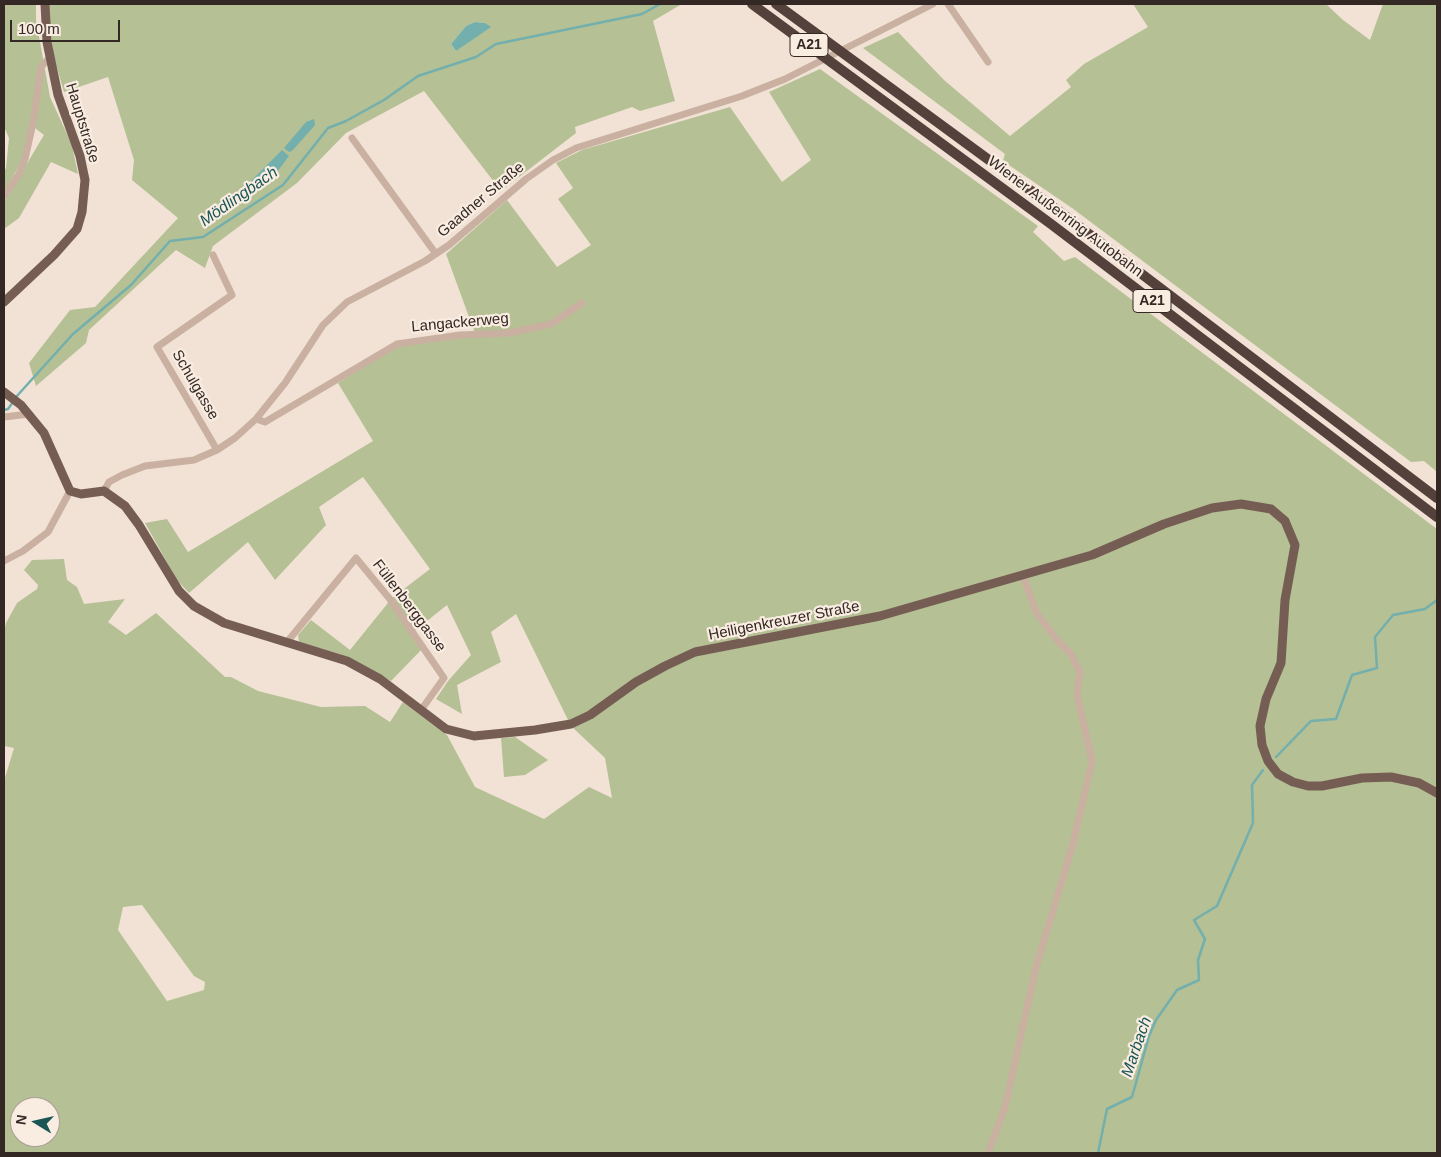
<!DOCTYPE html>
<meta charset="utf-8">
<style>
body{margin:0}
#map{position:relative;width:1441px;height:1157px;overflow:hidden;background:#f1e2d5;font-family:Arial,sans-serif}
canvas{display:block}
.frame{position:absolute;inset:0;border:5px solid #332824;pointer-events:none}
.north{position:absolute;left:10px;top:1097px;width:50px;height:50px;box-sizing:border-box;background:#f9ece1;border:1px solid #aa9e95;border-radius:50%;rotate:279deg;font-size:14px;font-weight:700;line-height:20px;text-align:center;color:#332824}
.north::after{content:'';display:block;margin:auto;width:18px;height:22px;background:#195655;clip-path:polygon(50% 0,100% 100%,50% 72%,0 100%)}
.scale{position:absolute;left:10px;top:20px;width:110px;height:22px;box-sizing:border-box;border:2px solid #332824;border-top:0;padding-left:6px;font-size:15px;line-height:18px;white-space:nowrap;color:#332824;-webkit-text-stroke:4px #f9ece1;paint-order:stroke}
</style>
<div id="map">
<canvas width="1441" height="1157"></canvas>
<div class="frame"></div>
<div class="north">N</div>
<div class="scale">100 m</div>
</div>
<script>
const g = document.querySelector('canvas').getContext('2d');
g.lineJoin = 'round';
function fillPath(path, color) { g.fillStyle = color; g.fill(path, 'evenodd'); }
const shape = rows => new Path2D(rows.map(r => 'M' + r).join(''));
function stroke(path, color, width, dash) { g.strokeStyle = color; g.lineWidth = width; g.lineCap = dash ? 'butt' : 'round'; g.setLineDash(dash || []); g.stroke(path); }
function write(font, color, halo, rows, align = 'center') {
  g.font = font + ' Arial,sans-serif'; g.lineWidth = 4.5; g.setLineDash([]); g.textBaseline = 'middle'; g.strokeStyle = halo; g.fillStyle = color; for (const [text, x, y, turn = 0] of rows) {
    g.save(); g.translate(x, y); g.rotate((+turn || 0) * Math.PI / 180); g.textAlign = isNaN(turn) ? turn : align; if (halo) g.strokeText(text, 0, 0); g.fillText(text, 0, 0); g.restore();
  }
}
const green = shape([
 [4,4,36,4,36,20,50,97,72,145,78,174,51,162,19,218,4,229,4,202,44,135,31,125,22,161,4,192,4,172,6,168,9,138,4,127],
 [48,4,682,4,653,21,675,101,640,111,632,107,575,127,576,133,501,191,424,91,346,133,297,183,213,246,205,268,176,250,89,330,86,343,36,386,29,363,70,310,95,307,178,218,132,180,134,160,108,77,64,92,53,54],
 [475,22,485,23,456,51,451,44,466,26],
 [1133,4,1326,4,1343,20,1370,40,1383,4,1437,4,1437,472,1424,461,1411,462,1072,208,1003,161,1005,154,863,48,898,32,944,80,1010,136,1071,87,1066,80,1084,64,1148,27],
 [820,69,1038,226,1033,232,1064,261,1075,257,1437,529,1437,1153,4,1153,4,781,14,748,4,746,4,632,6,623,17,603,37,589,38,585,24,570,32,560,64,559,67,580,77,587,84,604,125,599,108,622,126,635,156,613,225,677,231,677,258,691,321,707,365,706,390,722,403,702,447,735,475,787,544,819,589,787,612,798,605,758,571,726,516,614,491,632,501,662,457,685,462,714,436,699,448,681,471,655,447,605,412,633,423,648,391,681,340,654,299,642,298,635,311,620,350,650,392,598,430,569,363,477,319,507,326,525,275,580,248,542,189,593,177,580,145,523,167,519,188,552,373,441,338,383,397,346,476,336,446,254,507,200,557,267,591,245,558,199,573,188,556,163,582,150,730,107,782,182,811,160,769,92],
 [142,905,194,976,205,982,204,990,167,1001,118,930,123,907],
 [20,1107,50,1107,50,1137,20,1137],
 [515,737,548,760,525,775,504,777,501,738]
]);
const water = shape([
 [475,22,485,23,491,27,456,51,451,44,466,26],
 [314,119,315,125,292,151,289,152,284,148,306,122],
 [282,150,289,156,274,176,251,190,248,184]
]);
const stream = shape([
 [16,397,73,334,131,285,170,241,203,237,283,185,328,128,346,121,384,100,418,76,476,57,496,44,642,14,660,4],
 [4,410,8,409,13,402],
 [1276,757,1311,721,1336,719,1352,675,1377,668,1375,637,1393,615,1425,609,1437,600],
 [1098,1153,1107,1109,1132,1097,1149,1036,1156,1020,1177,990,1199,980,1198,960,1205,939,1194,920,1217,906,1253,823,1252,785,1263,770]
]);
const minor = shape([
 [948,4,988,62],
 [352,138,436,254],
 [4,196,19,174,25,159,33,123,41,67,50,57],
 [213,255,232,295,157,347,217,450],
 [4,417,29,414],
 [256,419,265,422,397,344,460,335,509,333,551,324,582,303],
 [104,491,109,482,122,475,145,466,194,460,217,450,235,438,256,419,285,383,323,325,347,302,425,261,449,245,526,179,553,160,576,148,742,96,785,79,933,4],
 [4,561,23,551,48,532,70,491],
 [287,642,356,558,389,598,444,678,421,710],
 [988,1153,1005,1107,1036,967,1073,844,1092,761,1077,694,1080,672,1071,654,1056,639,1036,612,1023,576]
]);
const major = shape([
 [4,302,54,255,77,229,82,212,85,180,80,156,58,95,47,42,45,4],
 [4,392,21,405,44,433,70,491,81,494,104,491,125,506,139,525,179,591,194,606,224,623,347,661,380,679,446,729,474,736,535,730,571,724,590,715,636,682,665,666,695,652,880,616,1092,555,1164,524,1212,508,1241,504,1271,509,1285,521,1295,545,1285,600,1281,663,1266,699,1260,726,1262,745,1268,761,1278,774,1293,782,1308,786,1322,786,1362,778,1391,777,1419,783,1437,793]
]);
const highway = shape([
 [752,4,1051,224,1437,517],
 [776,4,1060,212,1437,498]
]);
const shields = [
 [809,45,38],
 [1152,301,38]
];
const shieldNames = [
 ["A21",809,45],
 ["A21",1152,301]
];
const streetNames = [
 ["Hauptstraße",82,123,73],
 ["Gaadner Straße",481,200,-40],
 ["Wiener Außenring Autobahn",1065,217,37],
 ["Langackerweg",460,323,-5],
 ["Schulgasse",195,385,60],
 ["Füllenberggasse",409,606,53],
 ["Heiligenkreuzer Straße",784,621,-11]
];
const waterNames = [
 ["Mödlingbach",239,197,-35],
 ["Marbach",1137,1047,-71]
];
fillPath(green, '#b5c095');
fillPath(water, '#73afad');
stroke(stream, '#73afad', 2.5);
stroke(minor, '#c9b0a1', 7);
stroke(major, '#765d54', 9);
stroke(highway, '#55413b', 10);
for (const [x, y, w] of shields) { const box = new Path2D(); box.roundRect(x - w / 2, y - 11.5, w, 23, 4); g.fillStyle = '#f9ece1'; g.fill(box); stroke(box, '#332824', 1); }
write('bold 14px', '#332824', null, shieldNames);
write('15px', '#332824', '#f9ece1', streetNames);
write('italic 16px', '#195655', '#f9ece1', waterNames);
</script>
